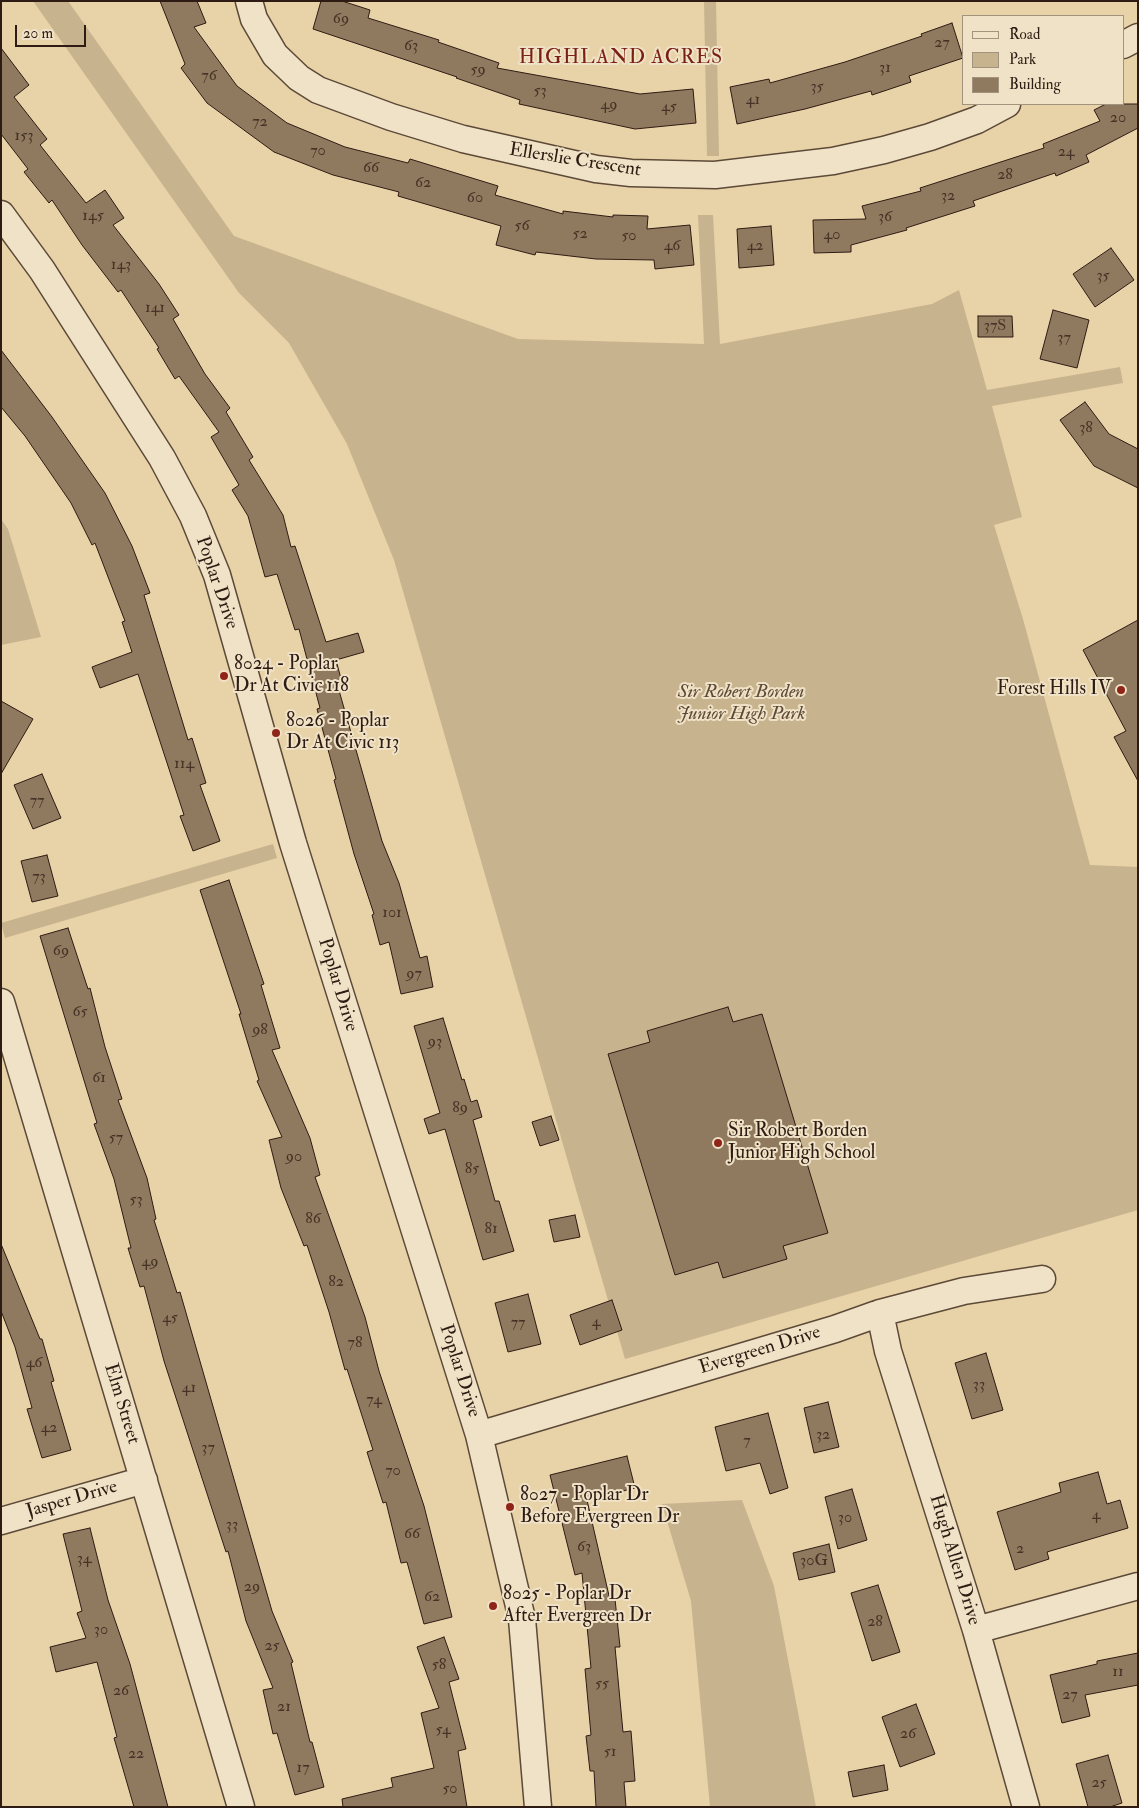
<!DOCTYPE html>
<style>
body{margin:0}
#map{position:relative;width:1139px;height:1808px;overflow:hidden;background:#e8d2a8;font-family:"IM FELL Double Pica",serif}
canvas{display:block}
.frame{position:absolute;inset:0;border:2px solid #2e1b13;pointer-events:none}
.legend{position:absolute;left:962px;top:15px;width:162px;height:90px;box-sizing:border-box;background:#f0e2c6;border:1px solid #a2927e;margin:0;padding:6px 9px;list-style:none;font-size:15px;color:#2e1b13}
.legend li{display:flex;align-items:center;gap:10px;height:25px}
.legend b{width:25px;border:1px solid #a2927e}
.scale{position:absolute;left:15px;top:25px;width:71px;height:22px;box-sizing:border-box;border:2px solid #2e1b13;border-top:0;padding-left:6px;font-size:15px;line-height:18px;white-space:nowrap;color:#2e1b13;-webkit-text-stroke:4px #f0e2c6;paint-order:stroke}
</style>
<div id="map">
<canvas width="1139" height="1808"></canvas>
<div class="frame"></div>
<ul class="legend">
<li><b style="height:6px;background:#f0e2c6"></b>Road</li>
<li><b style="height:14px;background:#c8b38f"></b>Park</li>
<li><b style="height:14px;background:#8f7a60"></b>Building</li>
</ul>
<div class="scale">20 m</div>
</div>
<script>
const g = document.querySelector('canvas').getContext('2d');
g.lineJoin = 'round';
function fillPath(path, color) { g.fillStyle = color; g.fill(path, 'evenodd'); }
const shape = rows => new Path2D(rows.map(r => 'M' + r).join(''));
function stroke(path, color, width, dash) { g.strokeStyle = color; g.lineWidth = width; g.lineCap = dash ? 'butt' : 'round'; g.setLineDash(dash || []); g.stroke(path); }
function write(font, color, halo, rows, align = 'center') {
  g.font = font + ' "IM FELL Double Pica",serif'; g.lineWidth = 4; g.setLineDash([]); g.textBaseline = 'middle'; g.strokeStyle = halo; g.fillStyle = color; for (const [text, x, y, turn = 0] of rows) {
    g.save(); g.translate(x, y); g.rotate((+turn || 0) * Math.PI / 180); g.textAlign = isNaN(turn) ? turn : align; if (halo) g.strokeText(text, 0, 0); g.fillText(text, 0, 0); g.restore();
  }
}
const green = shape([
 [33,1,68,1,234,236,518,339,704,344,698,215,713,215,720,344,932,304,959,290,987,390,1120,367,1123,383,992,406,1022,517,994,525,1023,619,1090,865,1138,867,1138,1210,625,1359,394,560,347,444,289,343,239,293],
 [704,1,716,1,719,156,707,156],
 [1,519,8,529,41,637,1,645],
 [273,844,277,858,5,938,1,923],
 [742,1500,774,1586,816,1807,710,1807,691,1601,662,1504]
]);
const building = shape([
 [160,1,197,1,206,23,194,27,237,86,287,123,345,147,408,163,410,159,498,186,495,195,563,214,563,211,613,217,613,215,648,216,647,229,690,225,694,265,655,269,654,260,596,259,536,252,535,255,496,245,501,226,398,196,399,192,333,175,274,152,207,103,181,68,185,64,160,1],
 [321,1,342,1,370,10,368,18,439,40,438,42,499,63,497,68,640,94,693,89,696,123,635,129,519,104,520,100,456,78,457,77,313,29,321,1],
 [952,23,963,58,909,76,911,82,872,95,871,91,805,109,737,124,730,87,769,79,770,83,845,62,922,36,921,34,952,23],
 [1,48,29,85,14,97,47,139,40,145,86,203,105,190,124,218,113,225,159,284,179,315,173,319,205,374,230,408,226,412,253,457,249,460,283,515,291,547,295,546,326,642,358,633,364,652,336,660,343,686,338,687,382,841,399,883,420,958,427,956,433,987,401,994,389,942,380,945,372,915,374,914,354,854,334,780,336,779,317,709,320,708,299,629,295,630,277,574,265,577,248,516,232,490,239,485,211,437,219,432,179,376,175,379,157,349,159,348,121,290,118,292,82,245,52,200,49,203,24,172,28,169,1,134,1,48],
 [1106,104,1138,104,1138,128,1086,155,1089,162,1056,176,1055,173,973,201,975,206,906,228,907,230,851,245,851,252,814,253,813,220,866,219,862,206,921,191,920,188,1044,148,1043,144,1100,121,1094,110,1106,104],
 [771,226,774,265,739,268,737,229,771,226],
 [1111,248,1134,280,1095,307,1073,274,1111,248],
 [1053,310,1089,320,1077,368,1040,359,1053,310],
 [978,316,1012,316,1013,337,978,337,978,316],
 [1,350,52,417,105,493,132,546,150,593,144,595,188,740,192,738,206,783,200,785,220,841,193,851,180,816,184,815,138,674,100,688,92,667,132,652,122,622,125,621,95,543,92,545,71,503,25,436,1,407,1,350],
 [1085,402,1109,434,1138,449,1138,488,1094,466,1060,420,1085,402],
 [1138,620,1138,781,1114,737,1126,731,1083,650,1138,620],
 [1,701,33,719,1,774,1,701],
 [42,774,61,818,33,829,14,785,42,774],
 [47,855,58,896,32,902,21,861,47,855],
 [229,880,264,984,261,985,280,1048,272,1050,310,1138,320,1175,315,1177,365,1317,379,1371,424,1506,452,1617,424,1624,407,1562,401,1563,386,1502,383,1503,367,1452,373,1450,347,1369,345,1370,329,1312,307,1245,304,1246,281,1188,269,1140,282,1137,257,1081,259,1080,239,1014,241,1014,200,890,229,880],
 [68,928,88,989,90,988,105,1047,122,1099,118,1100,147,1178,156,1219,154,1220,177,1293,180,1292,272,1611,293,1662,291,1663,310,1742,312,1742,324,1787,295,1795,277,1733,273,1734,263,1690,273,1688,246,1621,228,1551,226,1552,164,1361,144,1286,140,1287,128,1248,131,1248,114,1179,94,1124,97,1123,40,936,68,928],
 [728,1007,733,1022,762,1014,828,1233,783,1246,787,1259,723,1278,718,1262,675,1275,608,1054,650,1042,647,1031,728,1007],
 [443,1018,462,1080,464,1079,471,1102,477,1100,482,1117,473,1120,495,1201,499,1201,514,1251,483,1260,445,1129,429,1134,424,1119,440,1113,414,1026,443,1018],
 [551,1116,559,1140,540,1146,532,1122,551,1116],
 [575,1215,580,1237,554,1242,549,1220,575,1215],
 [1,1244,40,1339,42,1339,54,1381,51,1382,71,1450,42,1458,27,1409,32,1408,15,1347,1,1311,1,1244],
 [528,1294,541,1344,508,1352,495,1303,528,1294],
 [612,1300,622,1330,580,1345,570,1315,612,1300],
 [986,1353,1003,1410,972,1419,955,1363,986,1353],
 [828,1402,839,1447,814,1453,804,1408,828,1402],
 [768,1413,788,1488,770,1494,760,1463,726,1471,715,1427,768,1413],
 [627,1456,635,1488,587,1500,610,1600,615,1599,620,1647,615,1647,623,1732,631,1731,635,1781,624,1782,626,1807,596,1807,594,1771,590,1771,586,1736,591,1735,585,1669,591,1668,582,1573,575,1575,550,1475,627,1456],
 [1098,1472,1107,1504,1120,1500,1128,1528,1047,1552,1049,1559,1015,1570,997,1512,1061,1492,1059,1483,1098,1472],
 [852,1489,867,1540,838,1549,825,1497,852,1489],
 [90,1528,108,1600,130,1664,168,1807,134,1807,114,1738,117,1737,97,1662,56,1672,50,1647,86,1638,77,1613,82,1611,63,1534,90,1528],
 [829,1544,835,1572,799,1580,793,1553,829,1544],
 [878,1585,900,1652,872,1661,851,1593,878,1585],
 [444,1637,459,1679,449,1682,466,1749,458,1751,467,1807,343,1807,342,1799,393,1787,391,1778,434,1768,421,1713,439,1708,417,1647,444,1637],
 [1138,1653,1138,1685,1085,1695,1090,1716,1062,1723,1050,1675,1097,1664,1097,1661,1138,1653],
 [916,1704,935,1754,900,1767,882,1717,916,1704],
 [1108,1755,1122,1803,1110,1807,1088,1807,1076,1764,1108,1755],
 [884,1765,888,1790,853,1797,848,1772,884,1765]
]);
const street = shape([
 [249,1,254,19,275,55,299,78,318,90,391,117,463,139,596,169,631,173,715,175,833,161,884,150,930,137,977,120,1007,104],
 [1123,45,1138,37],
 [1,214,42,270,162,458,193,516,217,575,293,843,479,1435,522,1619,538,1807],
 [1,1002,241,1807],
 [880,1313,888,1351,976,1630,1026,1807],
 [479,1435,835,1329,880,1313,964,1291,1042,1279],
 [1,1521,144,1480],
 [976,1630,1138,1586]
]);
const markers = [
 [224,676,5,"#8f2418"],
 [1121,690,5,"#8f2418"],
 [276,733,5,"#8f2418"],
 [718,1143,5,"#8f2418"],
 [510,1507,5,"#8f2418"],
 [493,1606,5,"#8f2418"]
];
const numberNames = [
 ["69",341,20],
 ["27",942,44],
 ["63",411,47],
 ["31",885,69],
 ["59",478,71],
 ["76",209,77],
 ["35",817,88],
 ["53",540,92],
 ["41",753,101],
 ["49",609,106],
 ["45",669,108],
 ["20",1118,119],
 ["72",260,123],
 ["153",24,137],
 ["70",318,152],
 ["24",1066,153],
 ["66",371,169],
 ["28",1005,176],
 ["62",423,184],
 ["32",948,197],
 ["60",475,199],
 ["145",93,217],
 ["36",885,218],
 ["56",522,227],
 ["52",580,235],
 ["40",832,236],
 ["50",629,237],
 ["46",672,247],
 ["42",755,247],
 ["143",121,266],
 ["35",1103,277],
 ["141",155,309],
 ["37S",995,327],
 ["37",1064,339],
 ["38",1086,429],
 ["114",184,765],
 ["77",37,802],
 ["73",39,878],
 ["101",392,914],
 ["69",61,952],
 ["97",414,975],
 ["65",80,1013],
 ["98",260,1031],
 ["93",435,1043],
 ["61",99,1079],
 ["89",460,1109],
 ["57",116,1139],
 ["90",294,1158],
 ["85",472,1170],
 ["53",136,1201],
 ["86",313,1220],
 ["81",491,1230],
 ["49",150,1263],
 ["82",336,1283],
 ["45",170,1319],
 ["4",596,1323],
 ["77",518,1324],
 ["78",355,1344],
 ["46",34,1364],
 ["33",979,1386],
 ["41",189,1389],
 ["74",374,1401],
 ["42",49,1429],
 ["32",823,1436],
 ["7",747,1442],
 ["37",208,1449],
 ["70",393,1472],
 ["4",1096,1516],
 ["30",845,1519],
 ["33",232,1526],
 ["66",412,1535],
 ["63",584,1548],
 ["2",1020,1550],
 ["34",84,1560],
 ["30G",814,1562],
 ["29",252,1588],
 ["62",432,1598],
 ["28",875,1623],
 ["30",101,1631],
 ["25",272,1647],
 ["58",439,1666],
 ["11",1118,1673],
 ["55",602,1685],
 ["26",121,1692],
 ["27",1070,1696],
 ["21",284,1708],
 ["54",443,1731],
 ["26",908,1735],
 ["51",610,1753],
 ["22",136,1755],
 ["17",303,1769],
 ["25",1099,1784],
 ["50",450,1790]
];
const streetNames = [
 ["Ellerslie Crescent",575,161,9],
 ["Poplar Drive",216,583,71],
 ["Poplar Drive",337,985,73],
 ["Evergreen Drive",760,1351,-17],
 ["Poplar Drive",459,1371,72],
 ["Elm Street",121,1404,73],
 ["Jasper Drive",72,1500,-16],
 ["Hugh Allen Drive",954,1560,73]
];
const poiNames = [
 ["8024 - Poplar",234,665],
 ["Dr At Civic 118",234,687],
 ["Forest Hills IV",1111,690,"right"],
 ["8026 - Poplar",286,722],
 ["Dr At Civic 113",286,744],
 ["Sir Robert Borden",728,1132],
 ["Junior High School",728,1154],
 ["8027 - Poplar Dr",520,1496],
 ["Before Evergreen Dr",520,1518],
 ["8025 - Poplar Dr",503,1595],
 ["After Evergreen Dr",503,1617]
];
const parkNames = [
 ["Sir Robert Borden",741,693],
 ["Junior High Park",741,715]
];
const neighbourhoodNames = [
 ["HIGHLAND ACRES",621,59]
];
fillPath(green, '#c8b38f');
fillPath(building, '#8f7a60');
stroke(building, '#2e1b13', 1);
stroke(street, '#5c4938', 29);
stroke(street, '#f0e2c6', 26);
for (const [x, y, r, color] of markers) { const dot = new Path2D(); dot.arc(x, y, r, 0, 2 * Math.PI); g.fillStyle = color; g.fill(dot); stroke(dot, '#f0e2c6', 2); }
write('16px', '#463326', null, numberNames);
write('19px', '#2e1b13', '#f0e2c6', streetNames);
write('19px', '#2e1b13', '#f0e2c6', poiNames, 'left');
write('italic 19px', '#5c4938', '#f0e2c6', parkNames);
g.letterSpacing = '1px';
write('20px', '#7a1f14', '#f0e2c6', neighbourhoodNames);
g.letterSpacing = '0px';
</script>
